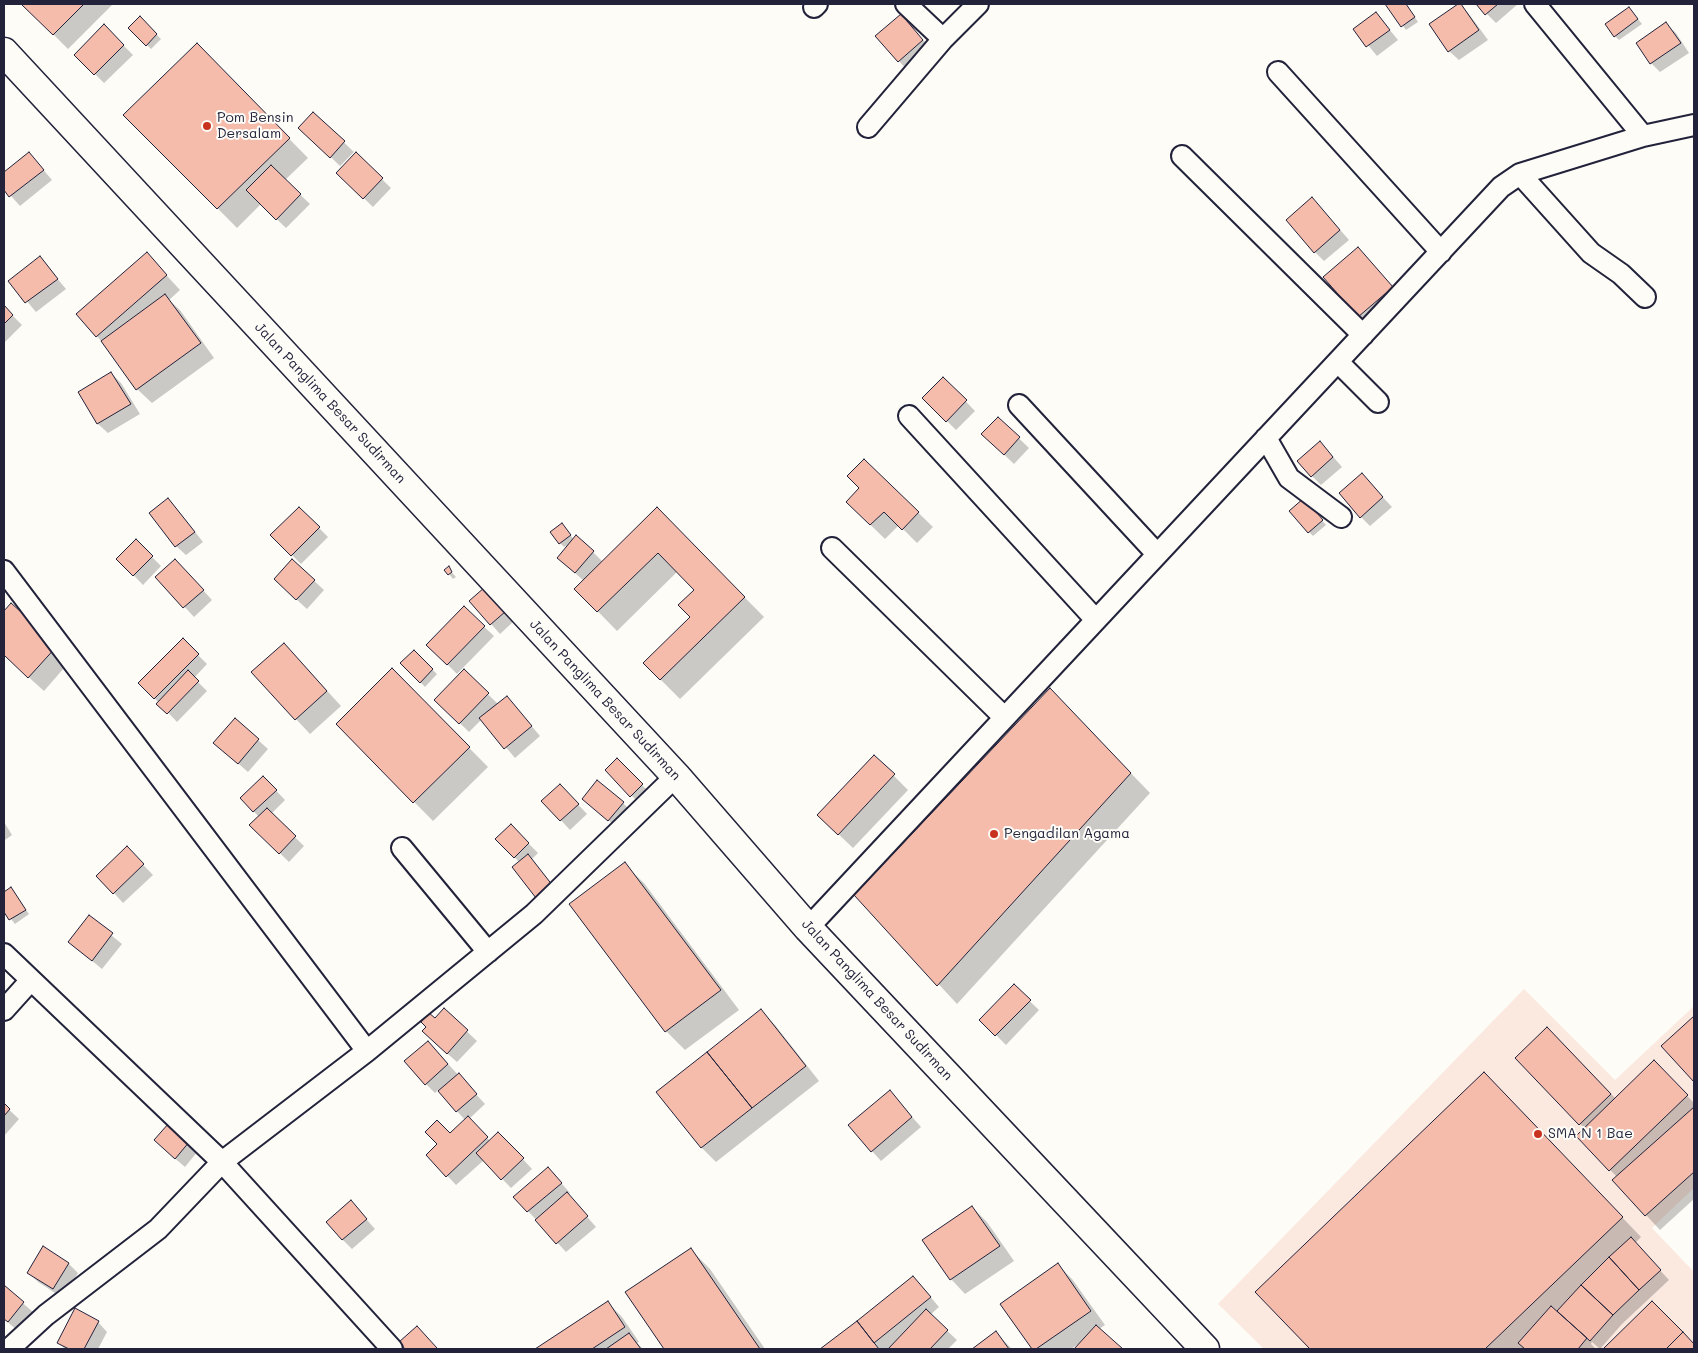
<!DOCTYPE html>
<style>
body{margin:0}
#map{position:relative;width:1698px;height:1353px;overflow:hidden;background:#fdfcf7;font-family:Mali,sans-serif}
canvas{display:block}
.frame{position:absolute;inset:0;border:5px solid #22223b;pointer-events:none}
</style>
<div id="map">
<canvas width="1698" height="1353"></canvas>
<div class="frame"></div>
</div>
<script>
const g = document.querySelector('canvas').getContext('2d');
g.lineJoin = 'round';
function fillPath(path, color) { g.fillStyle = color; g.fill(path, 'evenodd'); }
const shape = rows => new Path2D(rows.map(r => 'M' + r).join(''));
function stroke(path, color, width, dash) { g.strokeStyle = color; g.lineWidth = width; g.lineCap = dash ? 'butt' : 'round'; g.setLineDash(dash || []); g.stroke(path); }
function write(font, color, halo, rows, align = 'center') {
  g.font = font + ' Mali,sans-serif'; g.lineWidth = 4; g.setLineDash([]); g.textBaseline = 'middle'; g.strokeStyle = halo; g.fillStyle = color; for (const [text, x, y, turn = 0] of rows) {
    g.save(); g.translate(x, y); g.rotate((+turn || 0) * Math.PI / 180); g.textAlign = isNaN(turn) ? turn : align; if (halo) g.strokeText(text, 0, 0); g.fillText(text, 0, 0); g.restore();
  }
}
const built = shape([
 [1524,989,1615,1080,1694,1006,1694,1188,1652,1228,1694,1272,1694,1349,1264,1349,1218,1304]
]);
const shadow = shape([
 [23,4,113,4,68,49],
 [1387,4,1406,4,1418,22,1406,30],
 [1460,4,1469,14,1488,40,1459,60,1449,51,1431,25],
 [1477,4,1518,4,1496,23],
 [1629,8,1642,24,1619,40,1615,36],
 [1376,13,1398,40,1377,56,1355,29],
 [140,18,161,39,151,49,130,28],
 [1666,24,1676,33,1689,53,1660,72,1651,63],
 [910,25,932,50,908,71,899,61],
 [104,26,133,55,104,83,76,55],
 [197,45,308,158,285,180,310,204,286,228,261,204,237,228,125,115],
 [314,114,354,152,340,166,310,137],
 [29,153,52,180,20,206,4,188,4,173],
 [356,154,391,188,373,207,338,173],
 [1322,209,1349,240,1324,261,1315,252],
 [1358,249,1406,302,1373,330,1358,316],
 [147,254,180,290,169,300,180,310,214,358,152,403,137,389,97,336],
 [40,258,66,289,36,312,10,281],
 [4,307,22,325,4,343],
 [111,373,121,383,140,414,108,433,98,424,79,393],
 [943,378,975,411,956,430,924,398],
 [998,418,1029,448,1014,464,993,444],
 [1329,452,1342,467,1321,485,1312,476],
 [864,460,933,527,917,543,899,525,885,539,847,502,861,488],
 [1362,475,1392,507,1370,526,1361,517],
 [168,499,177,509,203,542,186,555,176,546],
 [1308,504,1326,525,1313,536,1309,532],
 [299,508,328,537,301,564,272,535],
 [657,509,764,617,680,699,644,663,692,617,696,590,678,571,617,631,576,589,584,581,558,558,570,544,564,547,560,543,566,529,574,540,593,552,603,562],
 [136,541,161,566,143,585,118,559],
 [293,561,324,590,307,609,285,589],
 [448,568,456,577,453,579,446,570],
 [185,570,212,600,194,617,157,577],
 [485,589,514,621,500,634,471,601],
 [11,605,71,660,44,691,4,655,4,613],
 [464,608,494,636,457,674,428,645],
 [183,640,207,664,194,678,207,691,177,722,140,683],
 [414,652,437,674,425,687,402,663],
 [298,659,341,706,310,734,296,719],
 [392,670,488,767,433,821,337,724],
 [464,671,498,704,507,697,540,736,515,758,482,719,469,732,436,700],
 [1069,709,1150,793,957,1004,856,895],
 [258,740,268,749,248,772,225,752],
 [874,756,908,790,853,848,833,829],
 [617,760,651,794,641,805,606,770],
 [263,777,285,800,271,814,304,846,289,862,251,825,259,817,241,798],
 [569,795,587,814,570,830,543,801],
 [583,799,623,803,632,812,619,829],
 [4,822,12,835,5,840,4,839],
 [511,826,538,853,532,859,561,896,519,862,497,839],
 [127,848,153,875,123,903,114,893],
 [624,864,644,883,739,1010,685,1050,666,1031],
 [11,889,29,914,15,924,4,910,4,894],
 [89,917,122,944,102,969,69,942],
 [1014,986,1039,1010,1006,1045,981,1020],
 [444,1010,477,1041,457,1062,433,1041],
 [761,1011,775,1025,819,1081,716,1162,702,1148,657,1092],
 [1694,1017,1694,1080,1663,1046],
 [1562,1043,1616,1099,1654,1062,1694,1103,1694,1199,1660,1230,1646,1215,1617,1177,1577,1136,1585,1129,1517,1058],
 [437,1052,485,1104,469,1119,490,1141,508,1143,532,1169,511,1188,484,1160,456,1185,428,1155,465,1120,438,1090,435,1093,426,1084],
 [1503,1093,1641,1237,1635,1243,1669,1280,1622,1324,1600,1349,1592,1342,1591,1344,1596,1349,1312,1349,1257,1292],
 [1561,1313,1568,1320,1567,1322,1559,1315],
 [899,1102,921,1127,881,1161,872,1151],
 [4,1105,19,1119,4,1136],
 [169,1124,198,1151,185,1167,165,1150],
 [548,1168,570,1193,568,1195,596,1227,566,1252,515,1197],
 [972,1207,987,1222,1014,1261,965,1294,951,1279],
 [360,1212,375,1229,352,1249,342,1239],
 [44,1248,69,1264,78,1273,63,1298,38,1282,29,1273],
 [690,1249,710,1269,765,1349,665,1349,627,1292],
 [1058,1265,1072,1279,1105,1325,1099,1329,1121,1349,1076,1349,1080,1343,1071,1349,1034,1349,1002,1304],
 [4,1287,33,1312,18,1331,4,1319],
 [922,1287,939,1307,930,1315,957,1340,948,1349,823,1349,858,1322],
 [607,1302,622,1317,639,1342,637,1343,643,1349,538,1349],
 [1652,1303,1694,1346,1694,1349,1605,1349],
 [98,1322,107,1332,98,1349,65,1349,59,1343],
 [996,1333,1012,1349,974,1349]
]);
const building = shape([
 [21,4,84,4,53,35,21,4],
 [1385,4,1406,4,1415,17,1401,27,1385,4],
 [1458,4,1461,4,1479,30,1448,52,1429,24,1458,4],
 [1476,4,1498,4,1485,15,1476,4],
 [1629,7,1638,19,1614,37,1605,24,1629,7],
 [1376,12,1390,30,1366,47,1353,29,1376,12],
 [901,14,923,40,898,62,875,36,901,14],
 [140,16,157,34,146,46,128,28,140,16],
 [1666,22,1681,43,1650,64,1636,43,1666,22],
 [104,24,124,45,94,75,74,55,104,24],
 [197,43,290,138,217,209,123,115,197,43],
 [313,112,345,141,330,158,298,128,313,112],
 [29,152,44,170,9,197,4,190,4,172,29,152],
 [356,152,383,178,363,199,336,173,356,152],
 [271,165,301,194,276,220,246,190,271,165],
 [1312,197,1340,230,1314,253,1286,220,1312,197],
 [1358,247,1393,287,1358,317,1323,277,1358,247],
 [147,252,167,275,96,337,76,314,147,252],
 [40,256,58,279,25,303,8,281,40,256],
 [165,294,201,343,136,390,101,341,165,294],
 [4,305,13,315,4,324,4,305],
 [111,372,131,404,97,424,78,392,111,372],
 [943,377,967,400,946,422,922,398,943,377],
 [998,417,1020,437,1004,455,981,434,998,417],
 [1320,441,1333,457,1311,477,1297,461,1320,441],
 [864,459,919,512,902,530,884,512,870,525,846,502,859,488,847,476,864,459],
 [1362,473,1383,497,1360,518,1339,493,1362,473],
 [168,498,195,532,175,547,149,513,168,498],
 [1304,498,1323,520,1308,533,1289,511,1304,498],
 [299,507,320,527,291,556,270,535,299,507],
 [657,507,745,597,660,680,643,663,690,617,678,605,694,590,658,553,597,612,574,589,657,507],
 [562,523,571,535,559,544,550,532,562,523],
 [576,535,594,551,575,573,557,558,576,535],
 [136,539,153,556,133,576,116,559,136,539],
 [175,559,204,590,183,608,155,577,175,559],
 [292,559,315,580,296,600,274,579,292,559],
 [449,566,452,572,448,575,444,570,449,566],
 [485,587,506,611,490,625,469,601,485,587],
 [11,603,58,645,28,678,4,655,4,611,11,603],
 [464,606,485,626,447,665,426,645,464,606],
 [183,638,199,654,154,699,138,683,183,638],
 [284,643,327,691,295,720,251,672,284,643],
 [414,650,433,669,420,683,400,663,414,650],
 [392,668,470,747,413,803,336,724,392,668],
 [464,669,489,693,459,724,434,700,464,669],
 [188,670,199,681,167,714,156,704,188,670],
 [1050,688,1131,773,937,986,854,895,1050,688],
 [507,696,532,726,504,749,479,718,507,696],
 [235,718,259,739,238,764,213,743,235,718],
 [874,755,895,774,838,835,817,815,874,755],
 [617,758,643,784,630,797,605,770,617,758],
 [263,776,277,790,253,812,240,798,263,776],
 [597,780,624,802,608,821,582,799,597,780],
 [560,784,579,804,560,821,541,801,560,784],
 [267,808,296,836,279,854,249,825,267,808],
 [511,824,529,843,514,858,495,839,511,824],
 [127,846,144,864,113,894,96,876,127,846],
 [528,854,553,886,536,898,512,867,528,854],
 [625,862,721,990,665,1032,569,904,625,862],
 [11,887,26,910,9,920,4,912,4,892,11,887],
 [89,915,113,933,92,961,68,942,89,915],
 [1014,984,1031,1000,995,1036,979,1020,1014,984],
 [444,1008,468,1030,447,1054,422,1031,426,1027,421,1022,429,1013,435,1018,444,1008],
 [761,1009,806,1066,752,1108,707,1052,761,1009],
 [1694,1016,1694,1082,1661,1046,1694,1016],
 [1547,1027,1611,1094,1579,1125,1515,1058,1547,1027],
 [428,1041,448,1064,425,1085,404,1061,428,1041],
 [707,1052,752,1108,701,1148,656,1092,707,1052],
 [1654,1060,1688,1095,1609,1171,1576,1136,1654,1060],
 [1484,1072,1623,1217,1485,1349,1310,1349,1255,1292,1484,1072],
 [459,1073,477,1094,456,1112,438,1091,459,1073],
 [890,1090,912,1117,871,1152,848,1125,890,1090],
 [4,1103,10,1109,4,1116,4,1103],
 [1694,1107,1694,1172,1645,1216,1612,1180,1694,1107],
 [468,1116,488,1137,446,1177,426,1155,437,1144,425,1132,437,1120,450,1133,468,1116],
 [169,1123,190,1141,175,1159,154,1140,169,1123],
 [498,1132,524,1158,501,1180,476,1153,498,1132],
 [548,1167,562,1183,527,1212,513,1197,548,1167],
 [567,1192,588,1216,556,1244,535,1220,567,1192],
 [351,1200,367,1219,342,1240,326,1222,351,1200],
 [972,1206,1000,1246,950,1280,922,1240,972,1206],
 [1631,1237,1661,1270,1639,1290,1609,1257,1631,1237],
 [43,1246,69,1263,53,1289,27,1273,43,1246],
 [691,1248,760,1349,664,1349,625,1292,691,1248],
 [1609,1257,1639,1290,1613,1315,1581,1285,1609,1257],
 [1058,1263,1091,1311,1036,1349,1032,1349,1000,1304,1058,1263],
 [913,1276,931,1297,874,1343,857,1321,913,1276],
 [4,1285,24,1302,8,1322,4,1319,4,1285],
 [1581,1285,1613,1315,1590,1341,1557,1311,1581,1285],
 [608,1301,625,1327,592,1349,535,1349,608,1301],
 [1652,1301,1683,1332,1666,1349,1603,1349,1652,1301],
 [1551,1306,1587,1338,1578,1349,1525,1349,1518,1343,1551,1306],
 [75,1308,99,1321,84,1349,69,1349,57,1343,75,1308],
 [926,1309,948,1330,930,1349,888,1349,926,1309],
 [857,1321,879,1349,820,1349,857,1321],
 [1096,1325,1123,1349,1074,1349,1096,1325],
 [417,1326,437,1348,435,1349,405,1349,399,1342,417,1326],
 [996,1331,1009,1349,972,1349,996,1331],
 [1683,1332,1694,1344,1694,1349,1666,1349,1683,1332],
 [629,1333,641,1349,606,1349,629,1333]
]);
const minor = shape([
 [906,4,943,39],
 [1535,4,1643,136],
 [814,7,817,4],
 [1278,72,1441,252],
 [868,127,943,39,978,4],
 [1182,156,1363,335],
 [1520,174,1591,253,1621,274,1645,297],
 [1338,362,1378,402],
 [1019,405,1157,554],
 [909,416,1096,620],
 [1266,438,1289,478,1341,517],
 [832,548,1004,717],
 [4,571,367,1051],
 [402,848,488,952],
 [808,928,1501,187,1520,174,1643,136,1694,125],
 [4,954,222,1162,392,1349],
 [4,1010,31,980],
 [9,1349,46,1315,158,1229,222,1162,367,1051,534,914,676,776]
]);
const primary = shape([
 [4,52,676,776,808,928,1205,1349]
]);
const markers = [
 [207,126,5,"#c8321e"],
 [994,834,5,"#c8321e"],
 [1538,1134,5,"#c8321e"]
];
const poiNames = [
 ["Pom Bensin",217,118],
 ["Dersalam",217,134],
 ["Pengadilan Agama",1004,834],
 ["SMA N 1 Bae",1548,1134]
];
const streetNames = [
 ["Jalan Panglima Besar Sudirman",330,403,47],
 ["Jalan Panglima Besar Sudirman",605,700,47],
 ["Jalan Panglima Besar Sudirman",877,1000,47]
];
fillPath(built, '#fbe9e0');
fillPath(shadow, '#0003');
fillPath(building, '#f5bcac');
stroke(building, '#22223b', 1);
stroke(minor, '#22223b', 24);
stroke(primary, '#22223b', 31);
stroke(minor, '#fdfcf7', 20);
stroke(primary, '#fdfcf7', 28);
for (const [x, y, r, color] of markers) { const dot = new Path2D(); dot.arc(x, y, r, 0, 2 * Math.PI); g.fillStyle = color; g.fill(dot); stroke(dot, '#fdfcf7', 2); }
write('14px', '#22223b', '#fdfcf7', poiNames, 'left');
write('14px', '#22223b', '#fdfcf7', streetNames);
</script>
